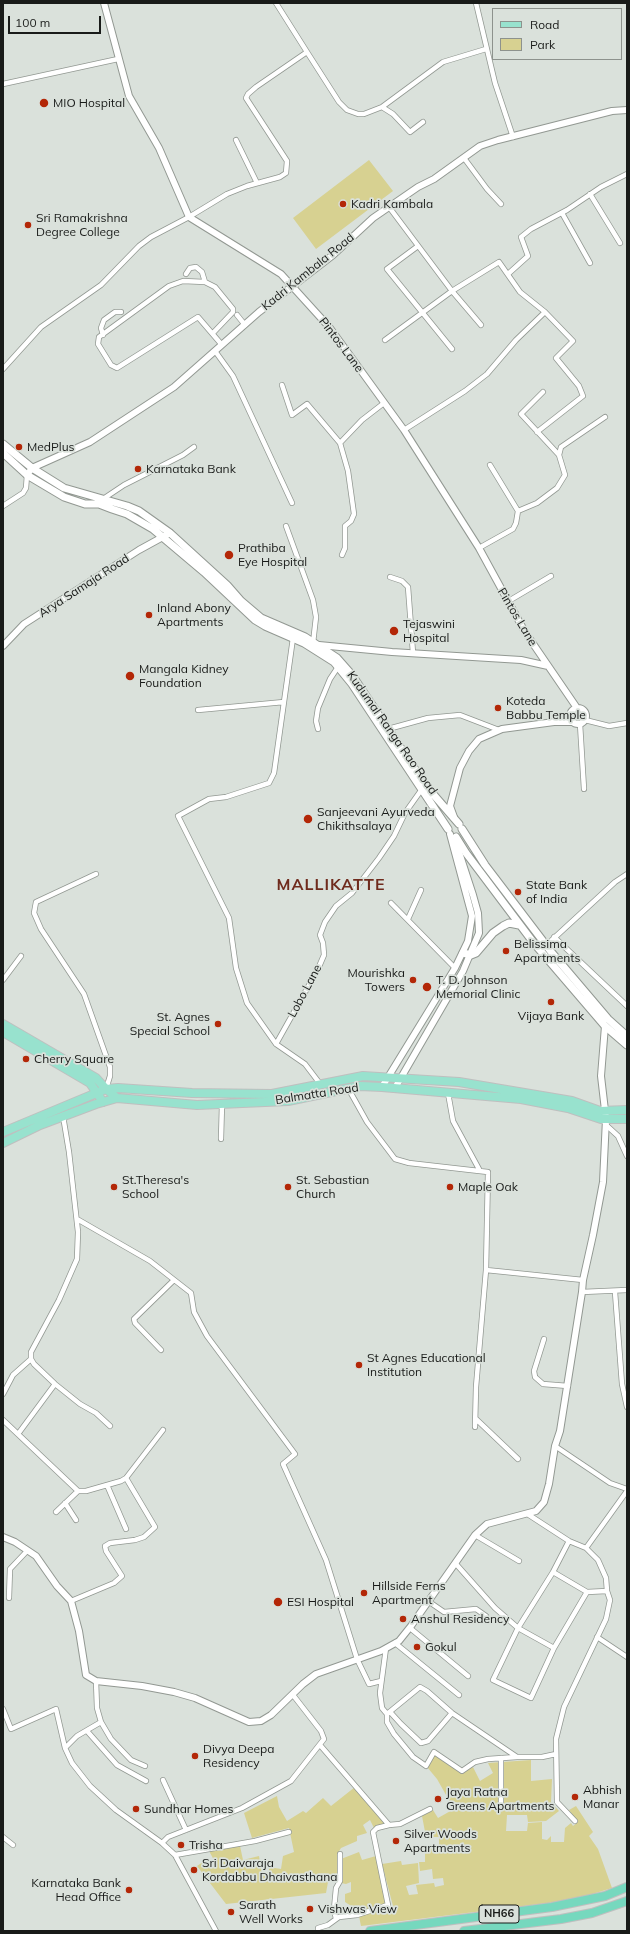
<!DOCTYPE html>
<style>
body{margin:0}
#map{position:relative;width:630px;height:1934px;overflow:hidden;background:#dae1db;font-family:Mulish,sans-serif}
canvas{display:block}
.frame{position:absolute;inset:0;border:4px solid #191b19;pointer-events:none}
.legend{position:absolute;left:492px;top:8px;width:130px;height:52px;box-sizing:border-box;background:#dae1db;border:1px solid #8d928d;margin:0;padding:5px 7px;list-style:none;font-size:12px;color:#191b19}
.legend li{display:flex;align-items:center;gap:8px;height:20px}
.legend b{width:20px;border:1px solid #8d928d}
.scale{position:absolute;left:8px;top:16px;width:93px;height:18px;box-sizing:border-box;border:2px solid #191b19;border-top:0;padding-left:5px;font-size:12px;line-height:14px;white-space:nowrap;color:#191b19;-webkit-text-stroke:3px #dae1db;paint-order:stroke}
</style>
<div id="map">
<canvas width="630" height="1934"></canvas>
<div class="frame"></div>
<ul class="legend">
<li><b style="height:5px;background:#98e2ce"></b>Road</li>
<li><b style="height:11px;background:#d7d191"></b>Park</li>
</ul>
<div class="scale">100 m</div>
</div>
<script>
const g = document.querySelector('canvas').getContext('2d');
g.lineJoin = 'round';
function fillPath(path, color) { g.fillStyle = color; g.fill(path, 'evenodd'); }
const shape = rows => new Path2D(rows.map(r => 'M' + r).join(''));
function stroke(path, color, width, dash) { g.strokeStyle = color; g.lineWidth = width; g.lineCap = dash ? 'butt' : 'round'; g.setLineDash(dash || []); g.stroke(path); }
function write(font, color, halo, rows, align = 'center') {
  g.font = font + ' Mulish,sans-serif'; g.lineWidth = 3.5; g.setLineDash([]); g.textBaseline = 'middle'; g.strokeStyle = halo; g.fillStyle = color; for (const [text, x, y, turn = 0] of rows) {
    g.save(); g.translate(x, y); g.rotate((+turn || 0) * Math.PI / 180); g.textAlign = isNaN(turn) ? turn : align; if (halo) g.strokeText(text, 0, 0); g.fillText(text, 0, 0); g.restore();
  }
}
const green = shape([
 [369,160,393,191,316,249,293,218],
 [434,1754,462,1773,473,1767,480,1781,493,1773,488,1763,531,1760,531,1781,552,1779,551,1802,559,1811,546,1821,528,1822,527,1815,507,1815,506,1831,527,1831,528,1823,542,1822,542,1839,547,1840,551,1836,551,1842,564,1842,565,1828,571,1823,573,1826,578,1822,569,1810,576,1806,593,1832,589,1836,598,1849,612,1888,589,1895,564,1901,361,1926,359,1916,393,1906,382,1864,401,1861,402,1865,418,1863,419,1883,406,1886,409,1895,418,1894,416,1885,434,1883,435,1887,444,1885,443,1878,433,1879,432,1869,420,1871,419,1862,425,1862,425,1849,439,1847,439,1837,426,1837,422,1816,433,1810,438,1818,454,1809,437,1779,427,1767],
 [355,1787,386,1824,374,1828,370,1820,363,1825,367,1833,357,1836,357,1841,341,1848,338,1853,338,1880,328,1882,326,1893,226,1904,197,1866,203,1862,205,1865,214,1860,209,1851,240,1846,243,1860,259,1856,262,1874,269,1872,269,1867,281,1869,283,1856,294,1852,289,1828,252,1838,244,1813,277,1796,279,1807,287,1821,303,1811,306,1813,323,1798,331,1806],
 [359,1852,362,1860,376,1856,388,1903,357,1913,356,1909,345,1902,345,1894,351,1892,351,1882,346,1884,341,1883,341,1859]
]);
const minor = shape([
 [476,3,495,83,513,137],
 [307,52,339,102,347,110,358,114,364,114,382,107,443,62,486,49],
 [3,84,118,59],
 [382,107,393,114,410,132,423,122],
 [236,140,257,183],
 [464,158,487,189,501,204],
 [590,194,620,243],
 [389,207,452,291,481,325],
 [562,213,590,263],
 [418,246,387,269,452,349],
 [186,274,190,268,196,267,202,272,205,282],
 [508,274,528,256,521,237,531,229,567,210,601,187,627,174],
 [237,315,245,325],
 [213,333,233,312,233,309,215,287,205,282,183,281,169,286,99,337,98,344,111,365,117,368,198,317,222,345],
 [103,335,101,328,104,320,115,312,121,312],
 [385,340,452,291,499,262,520,292,545,312,516,340,487,374,465,391,404,430],
 [215,351,233,376,292,503],
 [3,369,41,327,101,285,139,246,151,237,189,217,227,194,247,186,280,177,286,173,287,161,246,98,248,94,256,87,307,52,276,3],
 [282,385,292,415,307,404,340,443],
 [537,432,583,396,579,386,556,358,573,341,545,312],
 [559,455,561,447,605,417],
 [103,499,124,485,183,455,194,447],
 [3,506,23,493,26,488,27,475],
 [518,511,537,503,557,488,565,475,559,455,521,414,543,392],
 [286,526,313,600,316,617,313,643],
 [479,548,513,529,516,523,518,511,490,465],
 [342,555,345,548,345,526,351,521,354,514,348,471,340,443,362,420,384,403],
 [390,577,402,581,408,587,413,653],
 [507,602,551,576],
 [198,710,284,702],
 [585,720,609,726,627,723],
 [580,724,584,789],
 [318,729,316,721,318,708,330,679,338,667],
 [388,729,428,718,460,715,499,730],
 [96,874,36,902,34,913,41,929,84,994,110,1067,110,1076,106,1089],
 [391,903,455,968],
 [408,919,421,890],
 [554,937,627,1006],
 [540,951,615,882,627,874],
 [3,980,21,956],
 [276,1044,247,1003,236,968,229,918,178,816,209,799,226,797,269,783,274,773,293,638],
 [321,1085,305,1064,276,1044,318,969,324,955,323,943,320,935,325,922,336,906,352,893,379,858,394,836,405,813,422,789],
 [348,1088,367,1122,395,1159,409,1163,488,1172,486,1270,476,1387,475,1427],
 [448,1093,453,1121,480,1171],
 [63,1116,69,1152,78,1232,77,1259,59,1300,31,1352,31,1359,34,1364,55,1384,80,1404,96,1413,110,1426],
 [606,1125,618,1136,627,1156],
 [221,1139,222,1104],
 [77,1219,150,1261,191,1293,194,1312,207,1336,295,1454,283,1464,326,1560,357,1659,369,1684,381,1681],
 [486,1270,583,1280],
 [582,1292,627,1290],
 [615,1292,622,1384,627,1407],
 [544,1339,534,1371,535,1377,543,1384,568,1386],
 [161,1350,135,1323,134,1319,174,1280],
 [3,1394,13,1375,31,1359],
 [476,1419,518,1459],
 [3,1420,78,1491,86,1491,121,1481,126,1478,163,1430],
 [18,1434,55,1384],
 [555,1446,610,1483,627,1489],
 [107,1485,126,1529],
 [65,1503,76,1520],
 [56,1512,78,1491],
 [529,1515,569,1541,586,1548,598,1560,606,1578,607,1591,610,1600,606,1619,564,1707,556,1739,557,1802,575,1821],
 [475,1535,519,1561],
 [569,1541,553,1572,518,1628,493,1680,531,1698,554,1648,587,1592,607,1591],
 [586,1548,627,1491],
 [456,1564,495,1608,518,1628,554,1648],
 [553,1572,587,1592],
 [9,1598,10,1569,27,1551],
 [71,1601,114,1583,122,1576,106,1551,105,1546,110,1543,135,1540,144,1537,155,1527,126,1478],
 [428,1601,444,1612,476,1609,486,1616],
 [410,1628,468,1676],
 [597,1637,627,1657],
 [395,1643,459,1695],
 [386,1648,380,1693,382,1708,387,1714,420,1687,427,1691,452,1713,517,1757,542,1757,556,1754],
 [96,1681,97,1708,101,1722,111,1739,131,1760,145,1766],
 [3,1709,11,1729,56,1709,65,1748],
 [391,1713,401,1724,421,1743,428,1741,452,1713],
 [387,1714,387,1722,394,1734,413,1757,426,1766,434,1752,462,1771,475,1762,488,1759,517,1757],
 [101,1722,77,1736,65,1748,72,1763,90,1786,116,1810,162,1843,175,1855,216,1931],
 [87,1731,117,1765,146,1781],
 [320,1745,389,1825,400,1824,430,1809],
 [501,1758,501,1804],
 [163,1780,186,1830],
 [3,1837,13,1845],
 [162,1843,168,1837,242,1808,291,1781,324,1739,321,1731,293,1695],
 [175,1855,255,1841,289,1832],
 [336,1919,334,1909,336,1888,340,1881,340,1854],
 [318,1931,318,1928,328,1925,339,1917,357,1915,388,1905,373,1832,377,1828,389,1825]
]);
const tertiary = shape([
 [104,3,129,96,159,148,189,217,281,274,330,328,404,430,479,548,525,632,577,708],
 [27,475,32,468,90,442,174,387,259,312,333,255,373,218,418,187,434,179,480,146,498,140,612,111,627,110],
 [3,646,24,624,139,550,170,533],
 [317,647,319,645,392,652,521,660,548,666],
 '570 716a8 8 0 1 1 16 0a8 8 0 1 1-16 0Z',
 [454,817,450,806,460,768,469,751,479,739,502,729,554,722,573,722],
 [382,1087,455,968,468,941,472,916,450,834],
 [395,1088,463,971,479,933,478,913,473,895,455,840],
 [3,1537,15,1542,36,1556,57,1586,71,1601,79,1631,86,1675,96,1681,142,1686,174,1692,195,1698,249,1722,261,1721,271,1715,303,1684,316,1674,381,1651,399,1641,411,1626,475,1535,487,1524,536,1511,544,1502,549,1484,555,1446,560,1431,582,1292,583,1280,593,1235,603,1182,606,1119,601,1076,605,1026]
]);
const secondary = shape([
 [3,444,32,468,64,488,127,506,139,511,170,533,227,585,241,601,261,618,305,637,337,658,352,675,426,786,459,824],
 [3,453,27,475,64,497,85,504,99,504,112,509,127,514,153,529,204,572,255,620,265,626,304,643,334,662,352,684,448,829],
 [462,829,485,865,552,953,608,1019,627,1036],
 [456,837,466,853,533,942,605,1026,627,1045],
 [463,953,471,955,476,953,493,933,503,926,509,923,519,925]
]);
const primary = shape([
 [3,1024,96,1078,106,1089,117,1098,197,1105,288,1101,360,1086,382,1087,521,1099,568,1108,601,1119,627,1119],
 [3,1032,90,1083,103,1102],
 [3,1132,106,1089,118,1088,192,1093,272,1094,363,1076,459,1082,572,1101,600,1111,627,1110],
 [3,1143,40,1125,96,1104,117,1098]
]);
const trunk = shape([
 [370,1931,552,1907,605,1896,627,1887],
 [464,1931,561,1919,592,1913,627,1901]
]);
const markers = [
 [44,103,5,"#b32707"],
 [343,204,4,"#b32707"],
 [28,225,4,"#b32707"],
 [19,447,4,"#b32707"],
 [138,469,4,"#b32707"],
 [229,555,5,"#b32707"],
 [149,615,4,"#b32707"],
 [394,631,5,"#b32707"],
 [130,676,5,"#b32707"],
 [498,708,4,"#b32707"],
 [308,819,5,"#b32707"],
 [518,892,4,"#b32707"],
 [506,951,4,"#b32707"],
 [413,980,4,"#b32707"],
 [427,987,5,"#b32707"],
 [551,1002,4,"#b32707"],
 [218,1024,4,"#b32707"],
 [26,1059,4,"#b32707"],
 [114,1187,4,"#b32707"],
 [288,1187,4,"#b32707"],
 [450,1187,4,"#b32707"],
 [359,1365,4,"#b32707"],
 [364,1593,4,"#b32707"],
 [278,1602,5,"#b32707"],
 [403,1619,4,"#b32707"],
 [417,1647,4,"#b32707"],
 [195,1756,4,"#b32707"],
 [575,1797,4,"#b32707"],
 [438,1799,4,"#b32707"],
 [136,1809,4,"#b32707"],
 [396,1841,4,"#b32707"],
 [181,1845,4,"#b32707"],
 [194,1870,4,"#b32707"],
 [129,1890,4,"#b32707"],
 [310,1909,4,"#b32707"],
 [231,1912,4,"#b32707"]
];
const shields = [
 [499,1914,40]
];
const shieldNames = [
 ["NH66",499,1914]
];
const poiNames = [
 ["MIO Hospital",53,103],
 ["Kadri Kambala",351,204],
 ["Sri Ramakrishna",36,218],
 ["Degree College",36,232],
 ["MedPlus",27,447],
 ["Karnataka Bank",146,469],
 ["Prathiba",238,548],
 ["Eye Hospital",238,562],
 ["Inland Abony",157,608],
 ["Apartments",157,622],
 ["Tejaswini",403,624],
 ["Hospital",403,638],
 ["Mangala Kidney",139,669],
 ["Foundation",139,683],
 ["Koteda",506,701],
 ["Babbu Temple",506,715],
 ["Sanjeevani Ayurveda",317,812],
 ["Chikithsalaya",317,826],
 ["State Bank",526,885],
 ["of India",526,899],
 ["Belissima",514,944],
 ["Apartments",514,958],
 ["Mourishka",405,973,"right"],
 ["Towers",405,987,"right"],
 ["T. D. Johnson",436,980],
 ["Memorial Clinic",436,994],
 ["Vijaya Bank",551,1016,"center"],
 ["St. Agnes",210,1017,"right"],
 ["Special School",210,1031,"right"],
 ["Cherry Square",34,1059],
 ["St.Theresa's",122,1180],
 ["School",122,1194],
 ["St. Sebastian",296,1180],
 ["Church",296,1194],
 ["Maple Oak",458,1187],
 ["St Agnes Educational",367,1358],
 ["Institution",367,1372],
 ["Hillside Ferns",372,1586],
 ["Apartment",372,1600],
 ["ESI Hospital",287,1602],
 ["Anshul Residency",411,1619],
 ["Gokul",425,1647],
 ["Divya Deepa",203,1749],
 ["Residency",203,1763],
 ["Abhish",583,1790],
 ["Manar",583,1804],
 ["Jaya Ratna",446,1792],
 ["Greens Apartments",446,1806],
 ["Sundhar Homes",144,1809],
 ["Silver Woods",404,1834],
 ["Apartments",404,1848],
 ["Trisha",189,1845],
 ["Sri Daivaraja",202,1863],
 ["Kordabbu Dhaivasthana",202,1877],
 ["Karnataka Bank",121,1883,"right"],
 ["Head Office",121,1897,"right"],
 ["Sarath",239,1905],
 ["Well Works",239,1919],
 ["Vishwas View",318,1909]
];
const streetNames = [
 ["Kadri Kambala Road",308,272,-39],
 ["Pintos Lane",341,345,53],
 ["Arya Samaja Road",84,586,-33],
 ["Pintos Lane",517,617,59],
 ["Kudumal Ranga Rao Road",392,733,55],
 ["Lobo Lane",305,991,-62],
 ["Balmatta Road",317,1094,-9]
];
const districtNames = [
 ["MALLIKATTE",331,885]
];
fillPath(green, '#d7d191');
stroke(minor, '#929892', 6);
stroke(tertiary, '#929892', 8);
stroke(secondary, '#929892', 9);
stroke(primary, '#bfbfbf', 10);
stroke(trunk, '#bfbfbf', 10);
stroke(minor, '#fff', 4.5);
stroke(tertiary, '#fff', 6);
stroke(secondary, '#fff', 7);
stroke(primary, '#98e2ce', 8);
stroke(trunk, '#76d8be', 8);
for (const [x, y, r, color] of markers) { const dot = new Path2D(); dot.arc(x, y, r, 0, 2 * Math.PI); g.fillStyle = color; g.fill(dot); stroke(dot, '#dae1db', 1.5); }
for (const [x, y, w] of shields) { const box = new Path2D(); box.roundRect(x - w / 2, y - 9, w, 18, 3); g.fillStyle = '#dae1db'; g.fill(box); stroke(box, '#191b19', 1); }
write('bold 11px', '#191b19', null, shieldNames);
write('12px', '#191b19', '#dae1db', poiNames, 'left');
write('12px', '#191b19', '#dae1db', streetNames);
g.letterSpacing = '1px';
write('bold 16px', '#6f2b1d', '#dae1db', districtNames);
g.letterSpacing = '0px';
</script>
